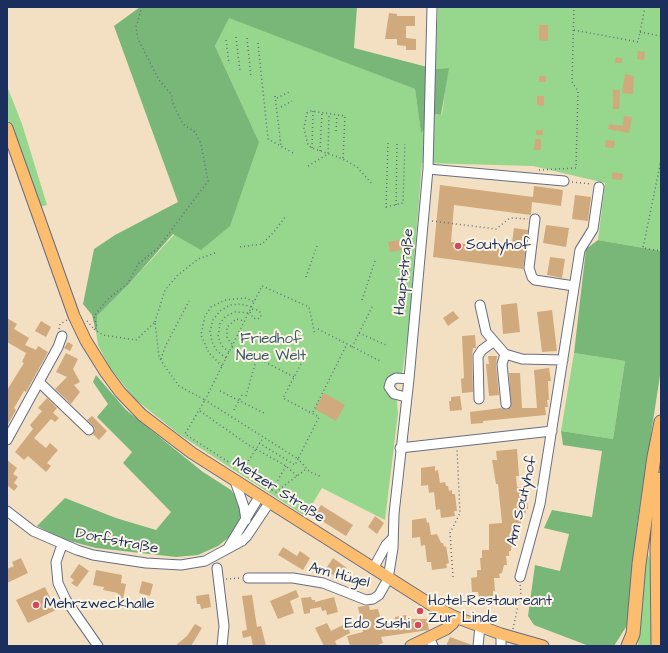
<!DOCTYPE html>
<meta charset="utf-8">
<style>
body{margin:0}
#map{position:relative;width:668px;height:653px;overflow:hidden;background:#f3e0c3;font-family:"Architects Daughter",sans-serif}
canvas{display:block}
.frame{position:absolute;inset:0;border:8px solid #1b2f5e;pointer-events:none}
</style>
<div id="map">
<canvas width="668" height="653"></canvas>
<div class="frame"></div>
</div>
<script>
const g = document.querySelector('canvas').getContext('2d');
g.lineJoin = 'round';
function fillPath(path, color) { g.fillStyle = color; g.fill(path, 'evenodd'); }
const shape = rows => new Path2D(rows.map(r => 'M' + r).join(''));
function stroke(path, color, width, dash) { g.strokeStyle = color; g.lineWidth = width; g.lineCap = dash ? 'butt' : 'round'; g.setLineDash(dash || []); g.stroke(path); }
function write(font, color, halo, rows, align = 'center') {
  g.font = font + ' "Architects Daughter",sans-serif'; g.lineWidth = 4; g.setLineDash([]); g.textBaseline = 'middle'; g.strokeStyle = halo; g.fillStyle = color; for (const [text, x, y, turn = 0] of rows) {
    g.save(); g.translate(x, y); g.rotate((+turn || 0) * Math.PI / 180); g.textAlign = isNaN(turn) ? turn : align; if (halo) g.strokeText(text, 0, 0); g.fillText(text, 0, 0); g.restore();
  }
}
const green = shape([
 [438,7,661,7,661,251,598,240,605,183,533,166,422,163,409,327,402,375,390,375,385,392,397,401,398,413,385,520,322,488,305,516,180,435,135,399,110,368,98,345,96,332,97,331,97,316,129,284,259,142,215,46,229,17,415,89,421,132,436,114,442,115,448,68,435,69],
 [7,86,22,124,47,205,39,207,7,116],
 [574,353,625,361,613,439,561,431],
 [647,554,650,559,651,646,638,646,645,555]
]);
const forest = shape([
 [140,7,357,7,354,48,435,69,449,68,441,115,436,114,421,133,415,89,229,18,215,46,259,142,230,226,201,250,173,234,129,284,97,316,97,331,96,332,92,315,83,304,94,249,115,235,178,202,114,26],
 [598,240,661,251,661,369,637,525,630,612,626,627,614,646,589,646,534,625,528,616,535,565,560,571,569,534,544,528,552,510,592,517,602,451,563,445,561,431,613,439,625,361,574,353,586,249],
 [96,375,126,410,203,472,231,490,237,498,242,513,233,534,218,546,198,555,176,557,96,548,62,539,37,526,65,498,116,518,156,530,171,512,123,463,132,452,97,417,108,404,93,382]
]);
const building = shape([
 [389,13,397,14,397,16,415,16,415,26,406,26,406,38,416,39,416,50,406,50,406,46,397,45,397,39,385,39],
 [539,25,548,25,548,41,539,40],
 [638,51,645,52,644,60,637,59],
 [616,57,622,58,622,63,615,63],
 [625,74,634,76,633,94,622,93],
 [539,76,546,76,546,82,539,82],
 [613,90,620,90,619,109,613,109],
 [537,96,544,96,544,106,537,105],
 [624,116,632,117,629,133,608,129,609,124,623,126],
 [536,130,543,130,543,135,536,135],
 [535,139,541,139,541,150,534,150],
 [606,140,615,141,614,148,605,147],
 [612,172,623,174,622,180,612,179],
 [440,185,533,197,534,186,563,190,561,206,532,202,531,215,454,205,451,242,511,250,514,228,528,230,523,269,433,257],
 [575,195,591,197,588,221,572,219],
 [546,225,569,228,566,247,543,243],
 [400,240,402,250,390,252,388,242],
 [550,257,565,259,562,278,547,275],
 [517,303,520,332,503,334,501,305],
 [552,310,557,351,542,352,537,312],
 [453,311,459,318,448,326,443,318],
 [7,318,17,324,14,329,29,338,25,345,36,350,38,346,48,352,26,392,24,391,14,408,16,410,7,426,7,390,24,363,22,362,26,353,7,342],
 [41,321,51,327,46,337,35,331],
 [475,335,476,348,473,348,472,356,473,392,462,393,461,379,464,378,462,336],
 [68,342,73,345,70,351,64,348],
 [66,353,78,359,73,369,80,382,74,385,80,392,71,404,55,389,67,377,56,372],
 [488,356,497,356,496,365,499,395,489,396,486,364,489,364],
 [549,368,551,381,548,381,549,400,547,400,548,407,545,407,546,415,483,421,483,423,471,424,470,412,501,408,507,410,511,407,509,373,520,373,522,408,537,408,534,370],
 [324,393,345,405,336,421,315,409],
 [460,396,462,410,450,411,449,401,451,401,451,397],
 [47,398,57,408,53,413,59,418,55,422,51,419,34,438,46,448,50,443,58,450,47,463,51,466,46,472,28,456,24,460,15,452,33,429,30,425,42,411,38,408],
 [92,416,107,431,99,440,93,434,95,428,87,420],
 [517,449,519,476,516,476,517,487,523,487,523,489,526,489,528,509,525,509,526,513,523,513,521,523,518,523,519,532,517,532,517,536,515,536,515,541,512,541,512,547,511,547,511,551,509,551,509,556,506,556,507,565,504,565,502,573,499,574,500,578,494,578,495,591,493,591,493,596,479,597,478,592,472,592,471,578,477,577,477,570,481,570,480,558,482,558,482,550,489,550,489,524,502,523,498,484,496,484,492,460,497,460,496,451],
 [7,460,17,468,13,474,18,477,14,483,18,486,14,491,7,485],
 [435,466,435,471,438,470,440,483,445,482,446,486,448,486,449,491,452,490,452,494,455,494,457,511,454,511,455,516,441,518,440,509,436,510,434,492,429,493,428,485,421,486,421,468],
 [321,505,353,525,346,536,314,516],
 [375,516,384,523,377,534,368,527],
 [426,518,427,523,429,522,431,535,437,534,441,543,443,543,444,547,446,546,449,563,446,564,447,568,432,570,431,562,427,562,425,545,421,546,420,537,412,538,412,520],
 [283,547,297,556,300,551,310,558,303,570,278,555],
 [21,558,28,573,7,583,7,569,14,566,12,562],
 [333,558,347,568,340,579,325,570],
 [79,564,89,571,77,587,71,583,74,580,70,577],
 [96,570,122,575,121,583,126,584,123,599,117,597,118,593,103,590,104,587,93,585],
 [142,581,153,584,150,596,139,593],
 [45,587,56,610,28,623,16,600],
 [296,590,299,597,290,601,294,613,278,619,270,601],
 [209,594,211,607,201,609,200,604,197,604,196,596],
 [252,595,257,627,261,626,266,646,253,646,251,636,243,638,242,631,247,630,242,596],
 [311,597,312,600,315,600,315,602,334,597,338,612,327,615,326,610,322,611,321,607,310,609,310,613,304,614,301,598],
 [364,606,369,606,370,610,378,609,382,623,395,621,395,617,406,615,407,619,427,619,429,630,381,637,383,643,375,646,350,646,347,636,363,632,358,607],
 [327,623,331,631,347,623,350,633,335,641,337,646,324,646,315,628],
 [195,624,202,628,191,646,175,646,187,636],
 [450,637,472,645,472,646,446,646]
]);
const path = shape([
 [574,30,638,42,645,7],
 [640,32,661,36],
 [236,37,240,71],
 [247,38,251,77],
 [226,40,229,64],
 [258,43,268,139,295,154],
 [275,96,281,146],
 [277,98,289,92],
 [281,107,292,101],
 [336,131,337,115],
 [388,143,386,207,403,203,405,144],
 [312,148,313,111],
 [320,151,322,113],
 [343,158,345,116,311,111,307,113,304,128,308,145,312,148,343,159,357,167,372,184],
 [661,160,643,248,661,251],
 [308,166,328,154,329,114],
 [539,170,576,168,578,91,572,82,574,7],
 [572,182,592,184],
 [396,205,397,143],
 [432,221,496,229,510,218,528,219],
 [240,247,262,244,273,233,286,216],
 [306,277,318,243],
 [362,300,375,261],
 [250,312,253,318,258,319,261,317,260,312,257,310,251,309],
 [87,321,94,329,97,328,94,316,108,299,128,283,138,264,158,248,208,181,201,144,195,132,183,124,172,102,172,95,159,80,138,39,136,27,142,7],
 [155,322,165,290,178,275,198,259,215,253],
 [59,329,60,324,67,320],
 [94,329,103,335,136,340,155,322,159,357,166,368,179,386,205,400,185,434,272,490,286,466],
 [318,329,380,361],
 [359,333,386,345],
 [232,344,227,338,227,327,236,319,245,321],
 [232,347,241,351,244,351,294,377],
 [352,347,373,305],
 [229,352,222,346,218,337,220,323,226,316,235,312,249,313],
 [226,358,217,351,212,342,210,331,213,320,220,311,230,305,241,304,252,307],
 [161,359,165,347,189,301],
 [301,364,283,398,319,417,298,459,205,400,262,286,309,307,315,335],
 [222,366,209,353,201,335,205,316,211,307,225,300,245,298,255,302],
 [220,391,266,414],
 [246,396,257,357],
 [234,410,242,395],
 [200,411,247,444,286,466,297,476],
 [313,412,347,344],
 [259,443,295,465,298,459,310,472,322,477],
 [242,471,263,438],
 [272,490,276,492,306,469],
 [453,577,450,533,460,513,457,449],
 [226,579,240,578],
 [513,629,521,592,520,584]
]);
const minor = shape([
 [428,169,564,181],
 [535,219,529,268,532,277,535,280,574,286],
 [480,305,486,332,505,354,522,359,563,360],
 [505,354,502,364,506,404],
 [39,382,89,430],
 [406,397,394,394,389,387,391,381,396,378,409,379],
 [479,399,478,356,482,350,493,342],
 [7,440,58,347,62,336],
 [400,448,552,431],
 [235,481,244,507,246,520],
 [7,511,33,531,77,550,93,555,146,563,181,565,205,561,242,541,247,536,269,503],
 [62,545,56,562,58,583,66,600,98,646],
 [228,548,259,497],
 [217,568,224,626,222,646],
 [373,569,386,545,392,539],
 [520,577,540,504,580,250,593,229,599,187],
 [248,578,293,578,323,583,366,600,373,599,379,595,388,579,393,548,394,514,409,379,428,169,432,7],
 [501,634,501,646],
 [429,637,433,646],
 [478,646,480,626]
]);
const major = shape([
 [7,128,74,316,86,341,106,373,120,392,142,415,192,453,433,606,455,617,501,634,543,646],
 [411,646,446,629,453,623,455,617]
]);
const highway = shape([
 [628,646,633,634,639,564,654,457,661,422],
 [658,646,657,548,661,479]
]);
const markers = [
 [458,246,4,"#d1495b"],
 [36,605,4,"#d1495b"],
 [420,611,4,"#d1495b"],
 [418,625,4,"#d1495b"]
];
const poiNames = [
 ["Soutyhof",466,246],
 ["Hotel-Restaureant",428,602],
 ["Zur Linde",428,619],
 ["Mehrzweckhalle",44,605],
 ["Edo Sushi",410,625,"right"]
];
const streetNames = [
 ["Hauptstraße",405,272,-84],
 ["Metzer Straße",278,491,33],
 ["Am Soutyhof",523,501,-77],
 ["Dorfstraße",117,542,11],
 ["Am Hügel",339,576,15]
];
const parkNames = [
 ["Friedhof",271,340],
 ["Neue Welt",271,357]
];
fillPath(green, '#96d68d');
fillPath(forest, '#78b778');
fillPath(building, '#d0a97d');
stroke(minor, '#676d81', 11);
stroke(major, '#676d81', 13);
stroke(highway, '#676d81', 15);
stroke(path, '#676d81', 1.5, [1, 3]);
stroke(minor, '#fff', 9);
stroke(major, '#fcbd6f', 11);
stroke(highway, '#fcbd6f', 13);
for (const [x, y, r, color] of markers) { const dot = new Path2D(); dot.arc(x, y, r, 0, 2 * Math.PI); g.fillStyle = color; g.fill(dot); stroke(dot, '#fcf5e5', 1.5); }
write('15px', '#1b2f5e', '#fcf5e5', poiNames, 'left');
write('15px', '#1b2f5e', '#fcf5e5', streetNames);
write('15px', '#3a596a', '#fcf5e5', parkNames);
</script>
